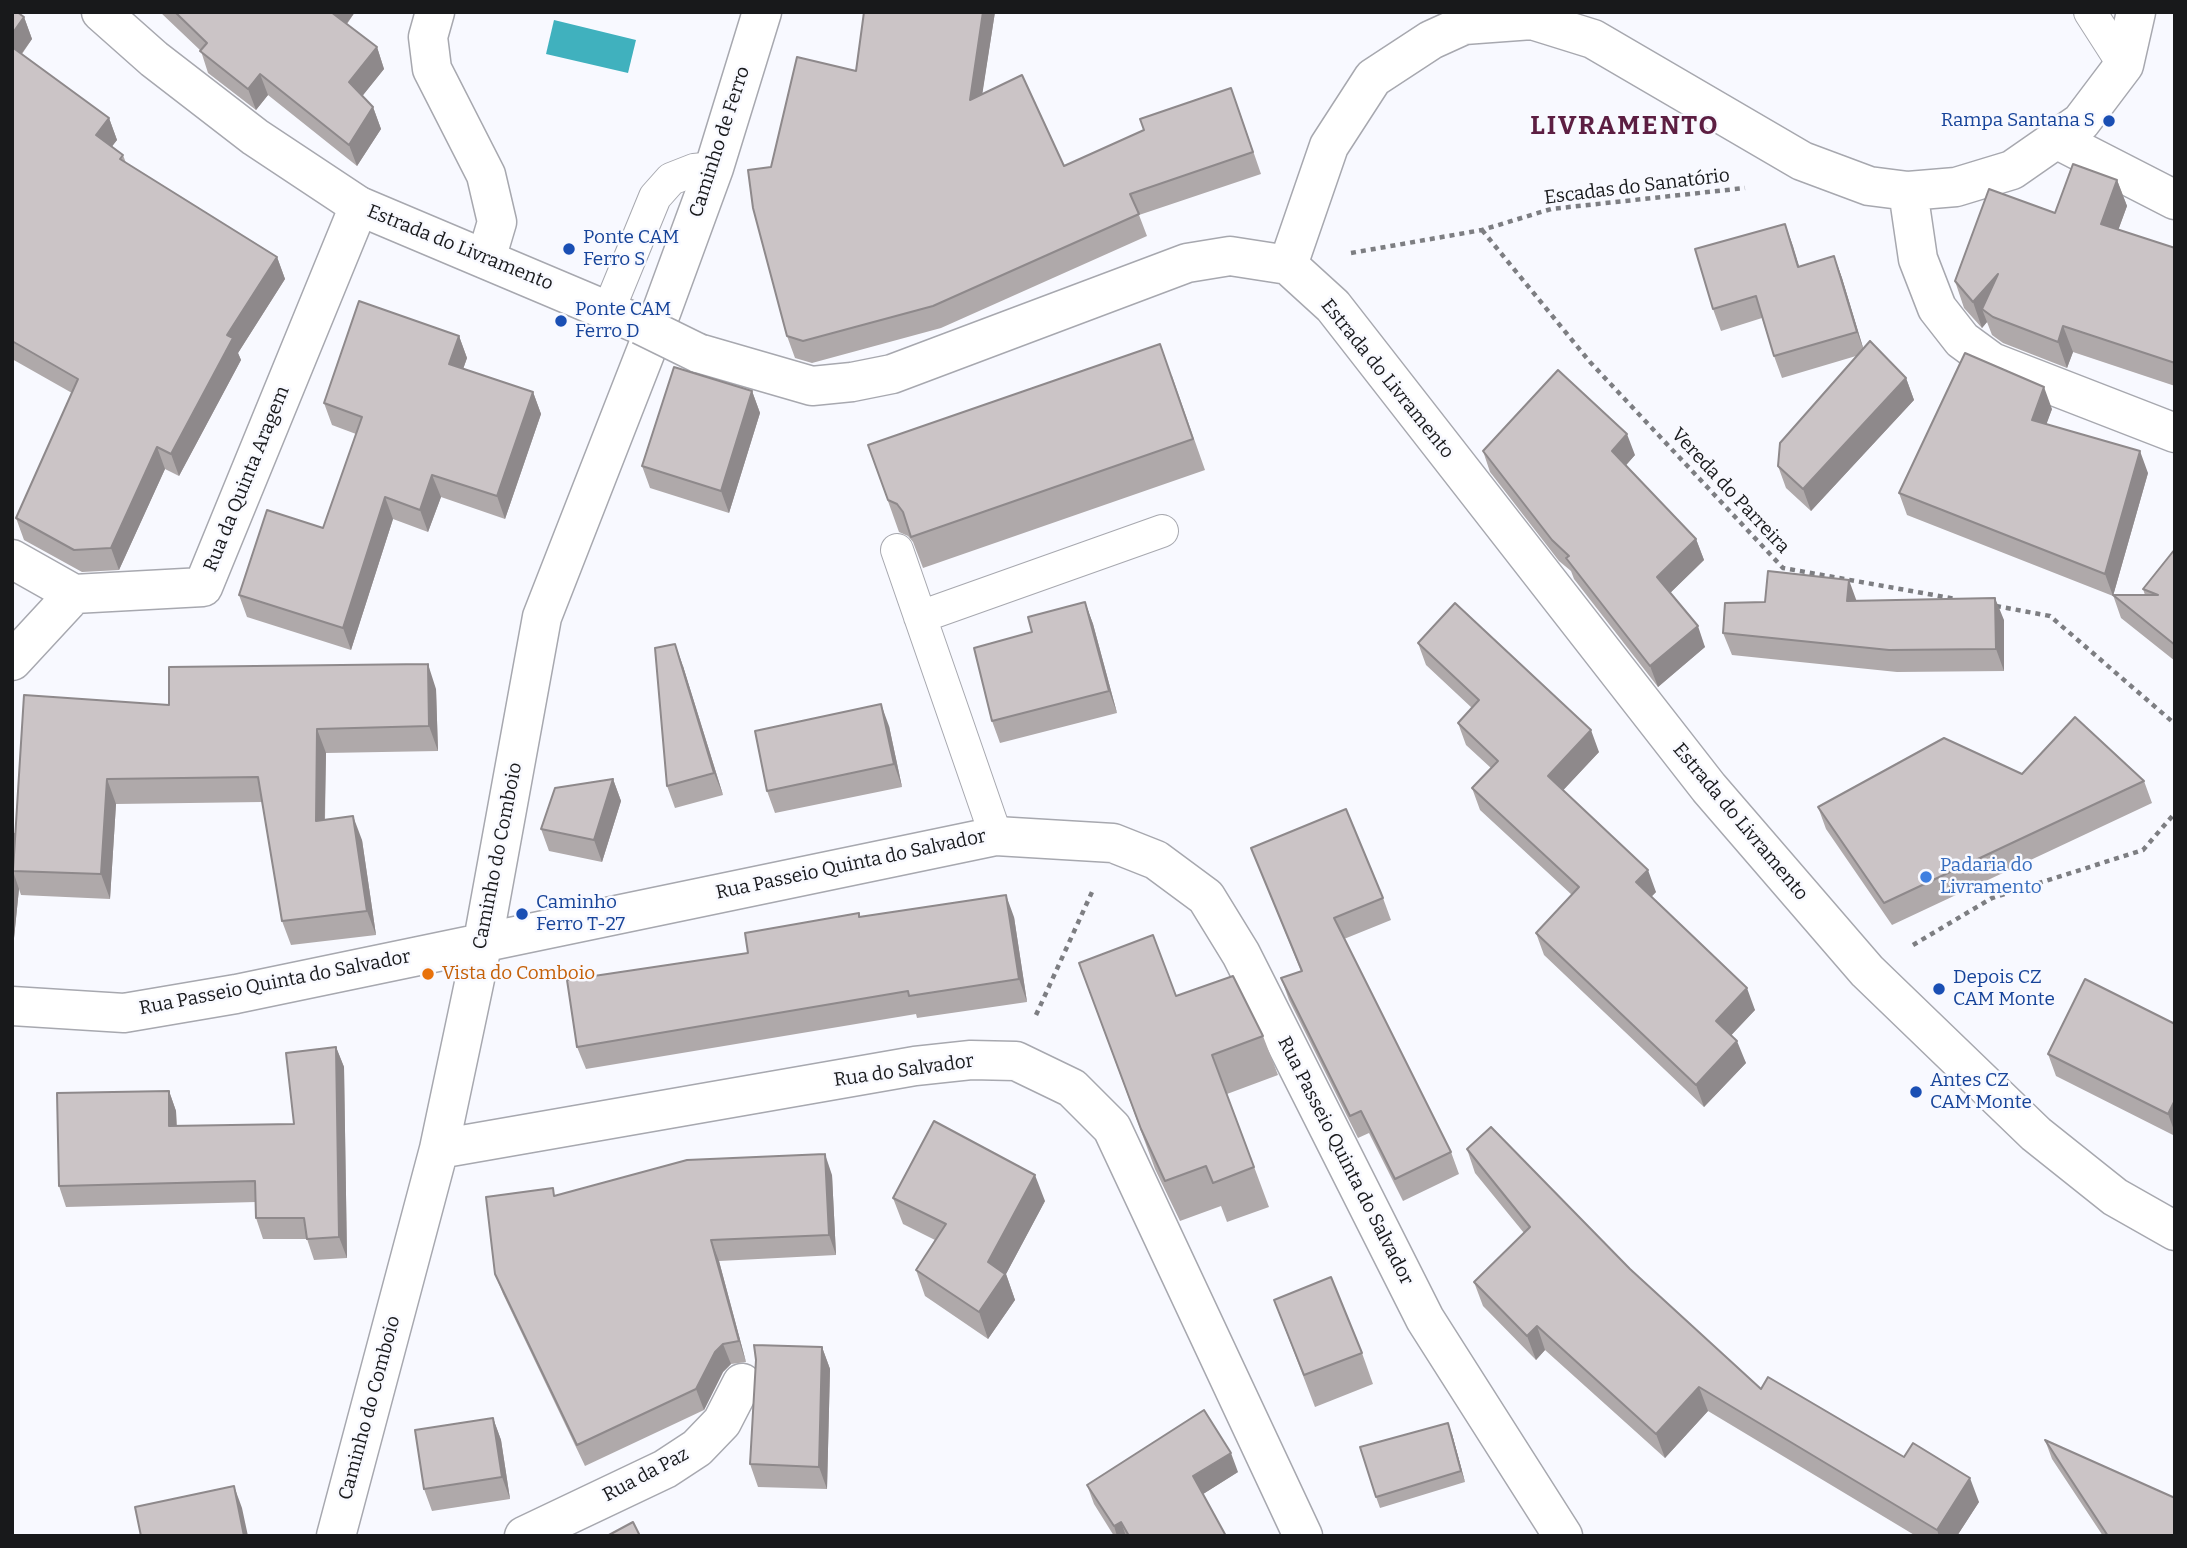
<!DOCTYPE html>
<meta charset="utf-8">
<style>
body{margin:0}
#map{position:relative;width:2187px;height:1548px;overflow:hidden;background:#f8f9ff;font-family:Bitter,serif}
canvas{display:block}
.frame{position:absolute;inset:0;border:14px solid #18191b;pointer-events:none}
</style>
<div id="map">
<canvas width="2187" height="1548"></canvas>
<div class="frame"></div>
</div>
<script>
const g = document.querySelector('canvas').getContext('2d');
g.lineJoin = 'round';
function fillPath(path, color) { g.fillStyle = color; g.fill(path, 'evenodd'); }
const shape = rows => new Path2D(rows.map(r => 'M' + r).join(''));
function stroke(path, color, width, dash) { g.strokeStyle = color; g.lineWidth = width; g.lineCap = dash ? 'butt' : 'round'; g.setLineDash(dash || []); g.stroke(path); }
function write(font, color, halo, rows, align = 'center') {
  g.font = font + ' Bitter,serif'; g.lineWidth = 5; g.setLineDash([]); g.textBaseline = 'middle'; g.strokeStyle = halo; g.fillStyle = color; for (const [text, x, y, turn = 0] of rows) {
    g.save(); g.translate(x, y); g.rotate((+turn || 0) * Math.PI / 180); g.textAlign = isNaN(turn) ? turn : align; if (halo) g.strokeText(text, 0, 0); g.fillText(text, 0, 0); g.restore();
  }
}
const water = shape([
 [554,20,636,40,628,73,546,54]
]);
const path = shape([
 [1482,230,1590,362,1783,568,1956,599],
 [1351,253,1482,230,1551,209,1745,188],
 [1996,606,2050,616,2175,724],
 [1913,945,1992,898,2143,850,2175,813],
 [1036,1015,1092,892]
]);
const service = shape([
 [2090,12,2124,65],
 [609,309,655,197,671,179,694,170,714,168],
 [897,550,996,836],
 [920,617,1162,531]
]);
const minor = shape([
 [435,12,428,37,432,69,486,175,497,222,486,259],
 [2058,140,2175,200],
 [1908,191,1918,259,1937,308,1962,340,1992,362,2175,433],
 [1288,265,1329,146,1373,78,1431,40,1464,25,1532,20,1593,39,1802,161,1869,186,1908,191,1956,187,2012,170,2081,122,2124,65,2136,12],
 [12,559,74,594],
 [12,661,74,594,203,587,359,206],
 [12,1006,124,1013,236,994,996,836,1113,843,1156,860,1206,897,1241,954,1425,1319,1563,1536],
 [439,1149,915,1066,971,1060,1016,1061,1072,1088,1112,1128,1303,1536],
 [336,1536,439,1149,483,941,542,617,662,310,714,168,762,12],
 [524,1536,665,1469,697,1448,722,1422,742,1383]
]);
const tertiary = shape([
 [101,12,154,59,255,137,359,206,641,325],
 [698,353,812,386,852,382,892,374,1187,263,1230,256,1288,265,1333,306,1709,788,1867,971,2036,1134,2115,1197,2175,1231]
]);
const tertiaryBridge = shape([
 [641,325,698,353]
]);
const wall = shape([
 [12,12,24,17,32,39,22,54,109,118,117,140,112,146,123,155,126,163,277,257,285,279,238,353,241,360,179,476,165,469,119,570,82,572,24,540,16,518,72,393,12,359],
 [160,12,355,12,347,24,377,47,384,69,362,96,373,107,381,129,357,166,268,95,256,110,208,73,201,51],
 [864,12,995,12,982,94,1064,166,1239,110,1261,174,1139,215,1147,236,941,328,812,363,795,358,787,336,771,167,856,71],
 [2117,180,2127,206,2118,230,2175,248,2175,386,2073,352,2067,368,2003,343,1992,335,1987,322,1982,328,1964,308,1955,281,2055,213],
 [1785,224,1799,267,1834,256,1842,278,1863,348,1906,378,1914,400,1811,511,1786,488,1778,466,1856,356,1782,378,1774,356,1762,318,1721,331,1713,309],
 [459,336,467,358,463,369,533,392,541,414,505,519,441,497,428,532,393,519,351,650,247,617,239,595,323,528,356,434,332,425,324,403],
 [1172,376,1205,470,923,568,913,542,908,536,899,532,868,445],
 [752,391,760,413,729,513,650,488,642,466],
 [2052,409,2046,424,2148,473,2113,596,1907,515,1899,493],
 [1483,451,1635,455,1626,465,1696,539,1704,560,1670,593,1705,647,1658,687,1574,579,1571,571,1559,561,1490,472],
 [2175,549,2175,661,2121,618,2113,595,2145,595,2143,589],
 [1856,601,2004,620,2004,671,1897,672,1732,655,1723,633],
 [1085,602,1093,624,1117,713,1000,743,992,721,1032,632],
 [1418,643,1599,752,1563,790,1656,892,1651,897,1755,1010,1731,1035,1746,1063,1704,1107,1544,955,1536,933,1572,895,1480,810,1472,788,1491,768,1466,745,1458,723,1472,708,1426,665],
 [683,666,723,795,675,808,667,786],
 [436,689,438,751,326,753,325,820,362,840,376,935,291,945,282,921,262,802,116,804,110,899,21,895,19,889,14,938,12,938,12,833,14,834,169,705],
 [889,726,902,787,775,813,767,791],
 [2022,774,2144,781,2152,803,1892,925,1826,829,1818,807],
 [613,779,621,801,602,862,549,851,541,829],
 [1251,848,1383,898,1391,920,1344,939,1451,1152,1459,1174,1403,1201,1369,1133,1358,1138,1289,1000,1281,978,1301,971],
 [859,913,860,917,1014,917,1027,1002,917,1018,916,1014,586,1069,577,1047,748,953],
 [1079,963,1176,996,1263,1036,1278,1075,1227,1094,1269,1207,1227,1222,1221,1206,1180,1221,1155,1169],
 [2175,1024,2175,1136,2056,1076,2048,1054],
 [336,1047,344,1067,347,1258,314,1260,307,1239,263,1239,256,1218,256,1202,66,1207,59,1186,169,1091,176,1111,177,1126,294,1124],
 [1467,1149,1630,1269,1761,1389,1979,1502,1957,1536,1916,1536,1708,1411,1665,1458,1545,1350,1536,1360,1483,1306,1474,1282,1524,1233,1475,1173],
 [832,1175,836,1255,719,1261,746,1362,731,1364,723,1372,704,1410,585,1466,503,1294,495,1274,556,1195],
 [893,1198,1045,1201,1006,1274,1015,1300,988,1339,925,1296,916,1270,935,1240,903,1224],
 [1274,1300,1362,1353,1373,1384,1315,1407],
 [822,1347,830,1369,827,1489,758,1487,750,1464],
 [493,1418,501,1440,510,1499,432,1511,424,1489],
 [1452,1434,1465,1482,1380,1508,1376,1497],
 [2045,1440,2175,1536,2103,1536,2052,1459],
 [1238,1472,1203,1494,1226,1536,1114,1536,1094,1504,1087,1485]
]);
const shadedWall = shape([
 [331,12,355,12,339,34],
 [983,12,995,12,978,122,970,100],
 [24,17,32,39,14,64,12,59,12,34],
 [377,47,384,69,356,104,349,82],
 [260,74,268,95,256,110,248,89],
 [373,107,381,129,357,166,349,145],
 [109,118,117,140,104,157,96,135],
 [2117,180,2127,206,2111,250,2101,224],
 [1785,224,1793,246,1806,289,1798,267],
 [1834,256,1842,278,1865,354,1857,332],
 [277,257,285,279,238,353,241,360,179,476,171,454,227,335],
 [1998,274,1982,309,1987,322,1982,328,1973,302],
 [2063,326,2073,352,2067,368,2058,342],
 [459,336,467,358,457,386,449,364],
 [1906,378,1914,400,1811,511,1803,489],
 [2044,387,2052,409,2040,442,2032,420],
 [752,391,760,413,729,513,721,491],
 [533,392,541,414,505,519,497,496],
 [1627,434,1635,455,1620,472,1612,451],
 [157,447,165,469,119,570,111,548],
 [2140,451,2148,473,2113,596,2105,574],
 [432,475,441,497,428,532,420,510],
 [385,497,393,519,351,650,343,628],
 [1696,539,1704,560,1665,598,1657,577],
 [1849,580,1857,602,1847,601],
 [1995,598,2004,620,2004,671,1996,649],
 [1085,602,1093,624,1117,713,1109,691],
 [1698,626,1705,647,1658,687,1650,666],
 [675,644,683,666,723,795,714,773],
 [428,664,436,689,438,751,429,726],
 [881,704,889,726,902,787,894,764],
 [317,729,326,753,324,845,316,821],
 [1591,730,1599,752,1556,798,1548,776],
 [107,779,116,804,110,899,101,874],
 [613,779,621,801,602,862,594,840],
 [353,816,362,840,376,935,367,911],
 [14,834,22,856,13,871,19,889,14,938,12,932,12,854],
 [1648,870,1656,892,1644,904,1636,882],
 [1006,895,1014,917,1027,1002,1019,979],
 [1747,988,1755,1010,1724,1043,1716,1021],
 [1737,1041,1746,1063,1704,1107,1696,1085],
 [336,1047,344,1067,347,1258,339,1237],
 [169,1091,176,1111,177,1147,169,1126],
 [2175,1100,2175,1133,2168,1114],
 [825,1154,832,1175,836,1255,829,1235],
 [1035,1175,1045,1201,1006,1274,1015,1300,988,1339,979,1312,988,1262],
 [711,1240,719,1261,746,1362,739,1341],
 [1537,1326,1545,1350,1536,1360,1527,1336],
 [723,1344,731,1364,723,1372,704,1410,696,1389,715,1352],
 [822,1347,830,1369,827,1489,819,1467],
 [1699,1387,1708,1411,1665,1458,1656,1434],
 [493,1418,501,1440,510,1499,502,1477],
 [1448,1423,1452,1434,1465,1482,1461,1471],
 [1231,1453,1238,1472,1200,1496,1193,1476],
 [1970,1478,1979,1502,1957,1536,1939,1536,1937,1530],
 [234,1486,242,1508,248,1536,244,1536],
 [1121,1522,1126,1536,1117,1536,1114,1526]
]);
const building = shape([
 [12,12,17,12,24,17,12,34,12,12],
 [175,12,331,12,377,47,349,82,373,107,349,145,260,74,248,89,200,51,207,43,175,12],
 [864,12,983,12,970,100,1022,75,1064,166,1144,130,1140,119,1231,88,1253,152,1130,194,1139,214,933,306,803,341,787,336,753,208,748,170,771,167,797,57,856,71,864,12],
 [12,47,109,118,96,135,123,155,120,159,277,257,227,335,233,338,171,454,157,447,111,548,74,550,16,518,78,379,12,341,12,47],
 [2073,164,2117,180,2101,224,2175,248,2175,363,2063,326,2058,342,1993,317,1982,309,1998,274,1973,302,1955,281,1989,189,2055,213,2073,164],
 [1785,224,1798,267,1834,256,1857,332,1774,356,1756,296,1713,309,1695,249,1785,224],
 [359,301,459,336,449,364,533,392,497,496,432,475,420,510,385,497,343,628,239,595,267,510,323,528,362,417,324,403,359,301],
 [1870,341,1906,378,1803,489,1778,466,1780,443,1870,341],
 [1160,344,1193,439,911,537,903,512,897,504,888,500,868,445,1160,344],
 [1965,353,2044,387,2032,420,2140,451,2105,574,1899,493,1965,353],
 [674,367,752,391,721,491,642,466,674,367],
 [1558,370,1627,434,1612,451,1696,539,1657,577,1698,626,1650,666,1566,558,1569,556,1552,540,1483,451,1558,370],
 [2175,549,2175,645,2113,595,2158,595,2143,589,2175,549],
 [1768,571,1849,580,1847,601,1995,598,1996,649,1889,650,1723,633,1725,603,1765,602,1768,571],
 [1085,602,1109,691,992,721,974,648,1032,632,1028,617,1085,602],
 [1455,603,1591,730,1548,776,1648,870,1636,882,1747,988,1716,1021,1737,1041,1696,1085,1536,933,1579,887,1472,788,1498,761,1458,723,1479,700,1418,643,1455,603],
 [675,644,714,773,667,786,655,648,675,644],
 [428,664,429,726,317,729,316,821,353,816,367,911,282,921,258,777,107,779,101,874,13,871,24,695,169,705,169,667,428,664],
 [881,704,894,764,767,791,755,731,881,704],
 [2075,717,2144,781,1884,903,1818,807,1944,738,2022,774,2075,717],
 [613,779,594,840,541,829,555,788,613,779],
 [1346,809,1383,898,1334,918,1451,1152,1395,1179,1361,1111,1350,1116,1281,978,1302,971,1251,848,1346,809],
 [12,833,14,834,12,854,12,833],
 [1006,895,1019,979,909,996,908,991,577,1047,567,980,748,953,745,933,859,913,859,917,1006,895],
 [1153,935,1176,996,1233,976,1263,1036,1212,1055,1254,1167,1213,1183,1206,1166,1165,1181,1141,1129,1079,963,1153,935],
 [2085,979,2175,1024,2175,1100,2168,1114,2048,1054,2085,979],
 [336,1047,339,1237,307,1239,304,1218,256,1218,255,1181,59,1186,57,1093,169,1091,169,1126,294,1124,286,1053,336,1047],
 [934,1121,1035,1175,988,1262,1005,1274,979,1312,916,1270,946,1224,893,1198,934,1121],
 [1491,1127,1630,1269,1761,1389,1768,1377,1904,1457,1913,1443,1970,1478,1937,1530,1699,1387,1656,1434,1537,1326,1527,1336,1474,1282,1530,1227,1467,1149,1491,1127],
 [825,1154,829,1235,711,1240,739,1341,723,1344,715,1352,696,1389,577,1445,495,1274,486,1197,553,1188,554,1196,687,1160,825,1154],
 [1331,1277,1362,1353,1304,1375,1274,1300,1331,1277],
 [754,1345,822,1347,819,1467,750,1464,756,1360,754,1345],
 [1204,1410,1231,1453,1193,1476,1226,1536,1129,1536,1121,1522,1114,1526,1087,1485,1204,1410],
 [493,1418,502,1477,424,1489,415,1430,493,1418],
 [1448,1423,1461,1471,1376,1497,1360,1447,1448,1423],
 [2045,1440,2175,1498,2175,1536,2108,1536,2045,1440],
 [234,1486,244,1536,141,1536,135,1507,234,1486],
 [633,1522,640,1536,607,1536,633,1522]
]);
const markers = [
 [2109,121,7,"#1a4fb4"],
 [569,249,7,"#1a4fb4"],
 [561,321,7,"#1a4fb4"],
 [1926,877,7,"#3f7fe0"],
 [522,914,7,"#1a4fb4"],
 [428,974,7,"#e8710a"],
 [1939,989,7,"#1a4fb4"],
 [1916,1092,7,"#1a4fb4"]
];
const transitNames = [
 ["Rampa Santana S",2095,121,"right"],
 ["Ponte CAM",583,238],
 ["Ferro S",583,260],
 ["Ponte CAM",575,310],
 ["Ferro D",575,332],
 ["Caminho",536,903],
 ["Ferro T-27",536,925],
 ["Depois CZ",1953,978],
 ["CAM Monte",1953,1000],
 ["Antes CZ",1930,1081],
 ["CAM Monte",1930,1103]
];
const streetNames = [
 ["Caminho de Ferro",720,142,-72],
 ["Escadas do Sanatório",1637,187,-7],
 ["Estrada do Livramento",460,248,22],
 ["Estrada do Livramento",1387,379,51],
 ["Rua da Quinta Aragem",247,479,-68],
 ["Vereda do Parreira",1730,491,47],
 ["Estrada do Livramento",1740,822,50],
 ["Caminho do Comboio",498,856,-79],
 ["Rua Passeio Quinta do Salvador",851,865,-12],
 ["Rua Passeio Quinta do Salvador",275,983,-11],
 ["Rua do Salvador",904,1071,-8],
 ["Rua Passeio Quinta do Salvador",1345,1161,63],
 ["Caminho do Comboio",370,1408,-75],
 ["Rua da Paz",646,1475,-28]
];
const shopNames = [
 ["Padaria do",1940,866],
 ["Livramento",1940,888]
];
const foodNames = [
 ["Vista do Comboio",442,974]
];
const districtNames = [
 ["LIVRAMENTO",1625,127]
];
fillPath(water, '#40b1be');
stroke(service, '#a7a8af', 34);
stroke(minor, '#a7a8af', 41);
stroke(tertiary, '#a7a8af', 41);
stroke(path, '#7d7e82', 4.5, [5, 5]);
stroke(service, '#fff', 32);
stroke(minor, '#fff', 38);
stroke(tertiary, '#fff', 38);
stroke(tertiaryBridge, '#a7a8af', 41, []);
stroke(tertiaryBridge, '#fff', 38);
fillPath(wall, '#afa9aa');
fillPath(shadedWall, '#8e898b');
fillPath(building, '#cbc4c6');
stroke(building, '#8e898b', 2);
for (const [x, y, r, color] of markers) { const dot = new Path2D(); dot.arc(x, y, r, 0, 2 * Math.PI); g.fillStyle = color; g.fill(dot); stroke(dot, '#f8f9ff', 2.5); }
write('19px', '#164399', '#f8f9ff', transitNames, 'left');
write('19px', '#18191b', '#f8f9ff', streetNames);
write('19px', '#366cbe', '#f8f9ff', shopNames, 'left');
write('19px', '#c56008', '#f8f9ff', foodNames, 'left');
g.letterSpacing = '2px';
write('bold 26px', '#5c1e42', '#f8f9ff', districtNames);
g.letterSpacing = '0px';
</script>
